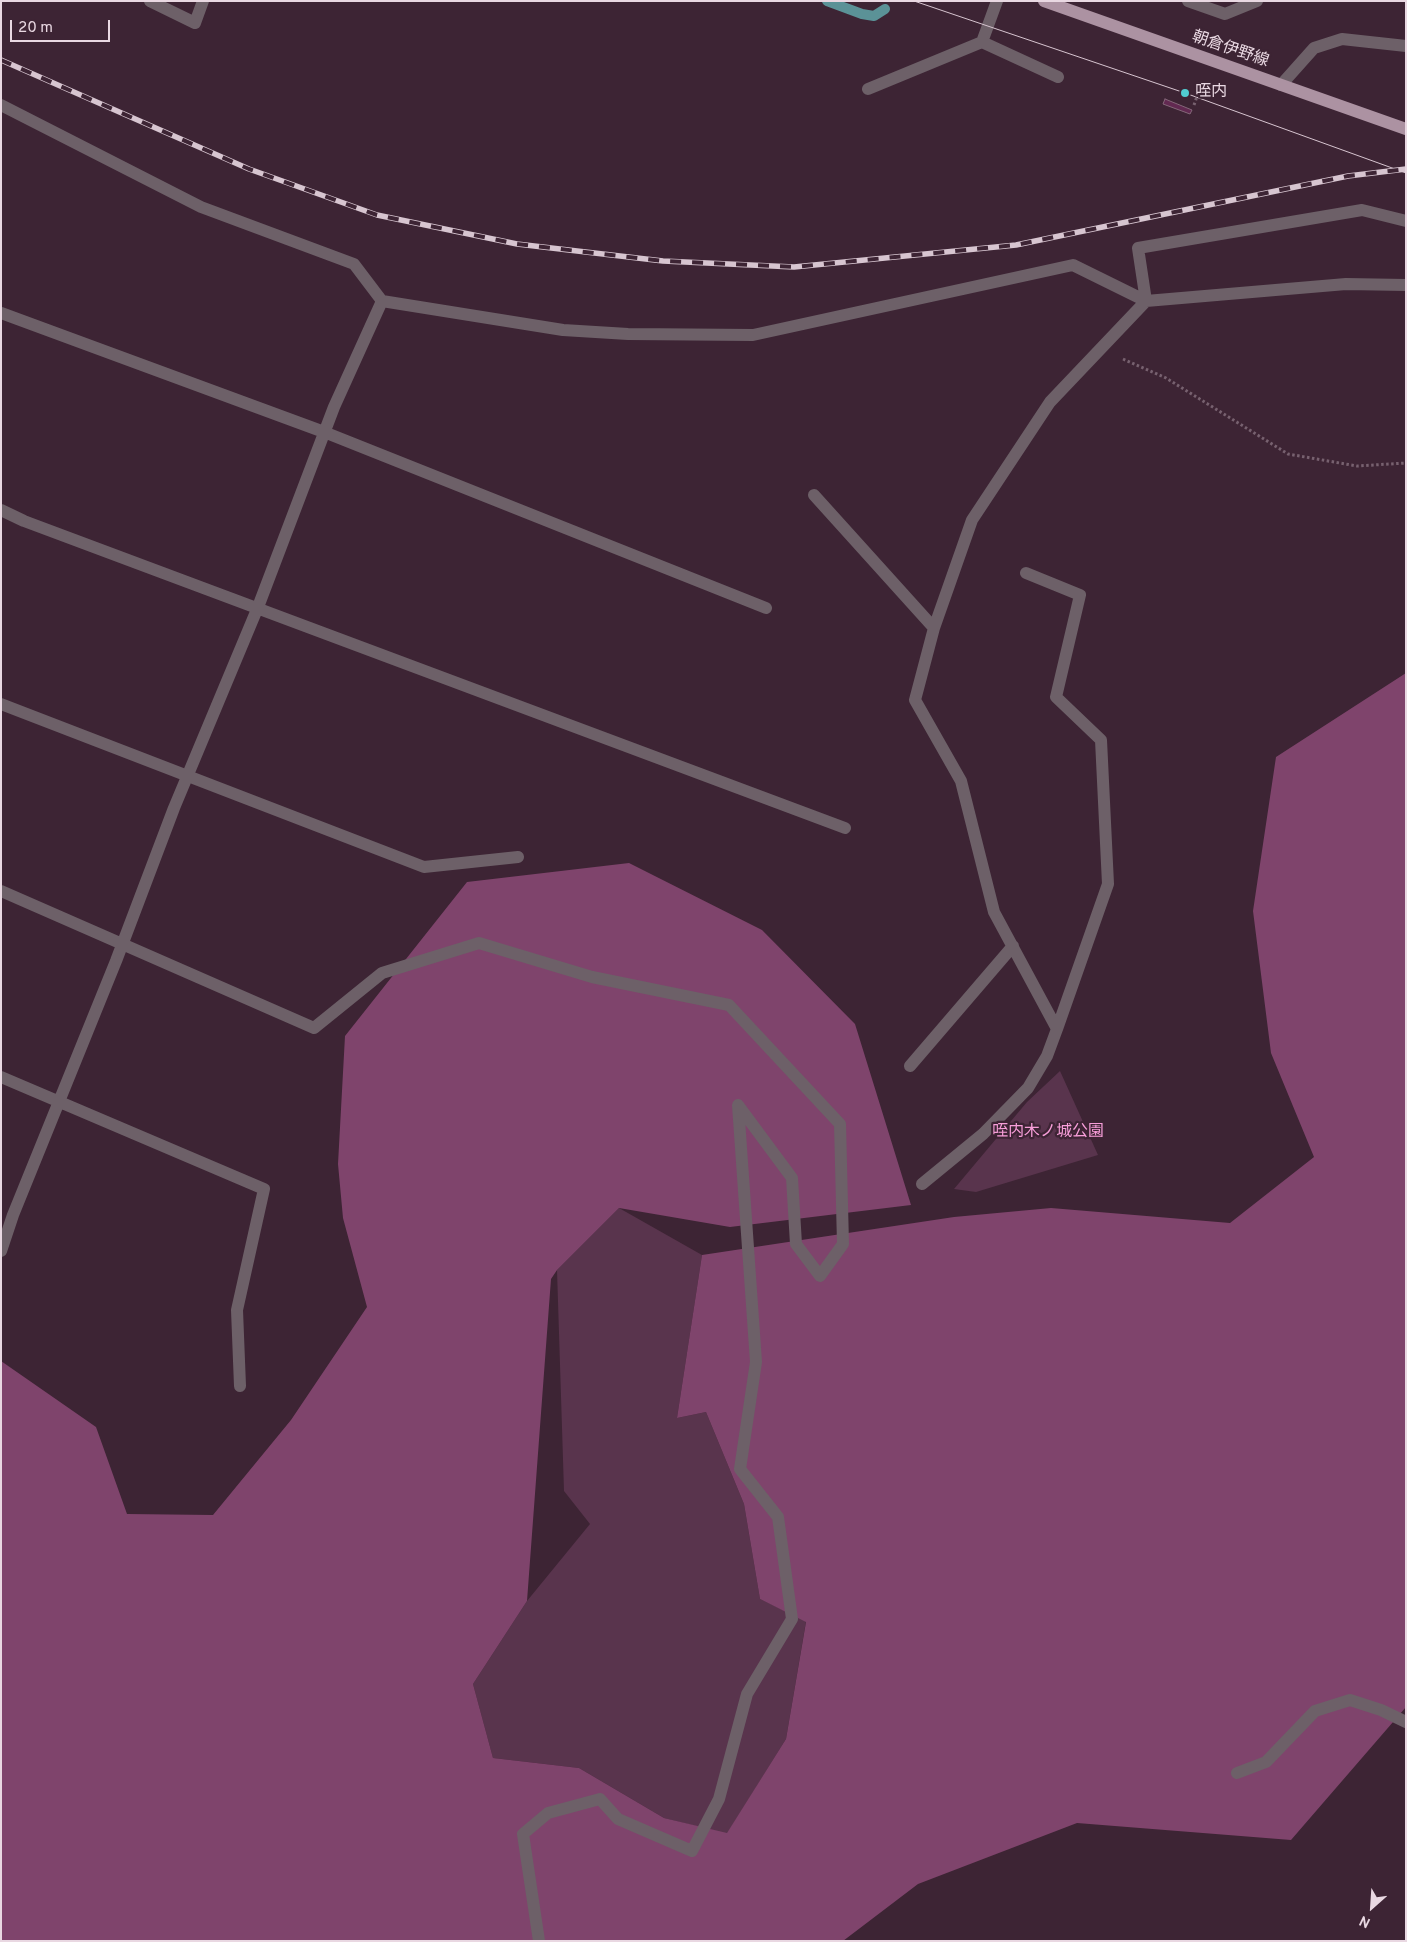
<!DOCTYPE html>
<meta charset="utf-8">
<style>
body{margin:0}
#map{position:relative;width:1407px;height:1942px;overflow:hidden;background:#3d2434;font-family:Overpass,sans-serif}
canvas{display:block}
.frame{position:absolute;inset:0;border:2px solid #e9d8e2;pointer-events:none}
.north{position:absolute;left:1347px;top:1882px;width:50px;height:50px;-webkit-text-stroke:4px #3d2434;paint-order:stroke;rotate:206deg;font-size:14px;font-weight:700;line-height:20px;text-align:center;color:#e9d8e2}
.north::after{content:'';display:block;margin:auto;width:18px;height:22px;background:#e9d8e2;clip-path:polygon(50% 0,100% 100%,50% 72%,0 100%)}
.scale{position:absolute;left:10px;top:20px;width:100px;height:22px;box-sizing:border-box;border:2px solid #e9d8e2;border-top:0;padding-left:6px;font-size:15px;line-height:18px;white-space:nowrap;color:#e9d8e2;-webkit-text-stroke:4px #3d2434;paint-order:stroke}
</style>
<div id="map">
<canvas width="1407" height="1942"></canvas>
<div class="frame"></div>
<div class="north">N</div>
<div class="scale">20 m</div>
</div>
<script>
const g = document.querySelector('canvas').getContext('2d');
g.lineJoin = 'round';
function fillPath(path, color) { g.fillStyle = color; g.fill(path, 'evenodd'); }
const shape = rows => new Path2D(rows.map(r => 'M' + r).join(''));
function stroke(path, color, width, dash) { g.strokeStyle = color; g.lineWidth = width; g.lineCap = dash ? 'butt' : 'round'; g.setLineDash(dash || []); g.stroke(path); }
function write(font, color, halo, rows, align = 'center') {
  g.font = font + ' Overpass,"Noto Sans JP",sans-serif'; g.lineWidth = 4.5; g.setLineDash([]); g.textBaseline = 'middle'; g.strokeStyle = halo; g.fillStyle = color; for (const [text, x, y, turn = 0] of rows) {
    g.save(); g.translate(x, y); g.rotate((+turn || 0) * Math.PI / 180); g.textAlign = isNaN(turn) ? turn : align; if (halo) g.strokeText(text, 0, 0); g.fillText(text, 0, 0); g.restore();
  }
}
const green = shape([
 [1060,1071,1098,1155,976,1192,954,1189,1027,1102],
 [619,1208,702,1255,677,1418,706,1412,744,1504,760,1599,806,1621,786,1739,727,1834,664,1818,579,1768,493,1758,473,1684,527,1601,590,1524,564,1491,557,1270]
]);
const forest = shape([
 [1406,673,1406,1707,1291,1840,1077,1823,918,1884,843,1941,1,1941,1,1361,96,1427,127,1514,213,1515,291,1420,367,1307,343,1218,338,1164,345,1036,467,882,629,863,762,930,855,1024,911,1205,730,1227,619,1208,557,1270,551,1279,527,1601,473,1684,493,1758,579,1768,664,1818,727,1833,786,1739,806,1622,760,1599,744,1504,706,1412,677,1418,702,1255,954,1217,1051,1208,1230,1223,1314,1157,1271,1053,1253,911,1276,757]
]);
const stream = shape([
 [827,1,862,14,874,16,885,9]
]);
const building = shape([
 [1165,99,1192,110,1190,114,1163,104,1165,99]
]);
const path = shape([
 [1194,105,1202,82],
 [1123,359,1166,378,1288,454,1357,466,1406,463]
]);
const minor = shape([
 [150,1,195,23,203,1],
 [997,1,982,42,1058,77],
 [1188,1,1225,14,1257,1],
 [1281,85,1314,48,1342,39,1406,46],
 [868,89,982,42],
 [1,105,201,207,354,264,382,301,563,330,628,334,753,335,1073,265,1146,301,1346,284,1406,285],
 [1146,301,1138,248,1362,210,1406,221],
 [1,313,324,432,766,608],
 [814,495,934,628],
 [1,510,24,521,845,828],
 [1026,573,1080,595,1056,697,1101,740,1108,884,1057,1029],
 [1,704,424,867,518,857],
 [1,891,314,1028,382,973,479,943,592,977,729,1005,840,1124,843,1244,820,1276,796,1244,792,1178,738,1105,756,1362,740,1469,778,1517,792,1619,747,1694,719,1799,692,1851,618,1819,600,1799,548,1813,523,1834,539,1941],
 [910,1066,1013,946],
 [1,1077,264,1189,237,1310,240,1386],
 [922,1184,983,1134,1028,1088,1047,1056,1057,1029,994,912,961,781,915,700,934,628,972,520,1050,402,1146,301],
 [1,1251,13,1215,116,961,174,808,258,607,334,407,382,301],
 [1237,1773,1266,1762,1315,1711,1350,1700,1381,1710,1406,1722]
]);
const major = shape([
 [1044,1,1406,129]
]);
const tram = shape([
 [914,1,1185,93,1406,173]
]);
const rail = shape([
 [1,60,249,169,377,215,517,244,663,261,794,267,1016,245,1348,176,1406,169]
]);
const markers = [
 [1185,93,5,"#51ccd1"]
];
const streetNames = [
 ["朝倉伊野線",1230,50,19]
];
const poiNames = [
 ["咥内",1195,93]
];
const parkNames = [
 ["咥内木ノ城公園",1048,1133]
];
fillPath(green, '#59344d');
fillPath(forest, '#7f446c');
stroke(stream, '#5b9297', 10);
fillPath(building, '#622951');
stroke(building, '#846779', 1);
stroke(path, '#77616f', 3, [2.5, 2.5]);
stroke(minor, '#6d6068', 12);
stroke(major, '#ac92a2', 12);
stroke(tram, '#d7c5d0', 1);
stroke(rail, '#d7c5d0', 5.5);
stroke(rail, '#3d2434', 4, [11]);
for (const [x, y, r, color] of markers) { const dot = new Path2D(); dot.arc(x, y, r, 0, 2 * Math.PI); g.fillStyle = color; g.fill(dot); stroke(dot, '#3d2434', 2); }
write('16px', '#e9d8e2', '#3d2434', streetNames);
write('16px', '#e9d8e2', '#3d2434', poiNames, 'left');
write('16px', '#f79ed9', '#3d2434', parkNames);
</script>
